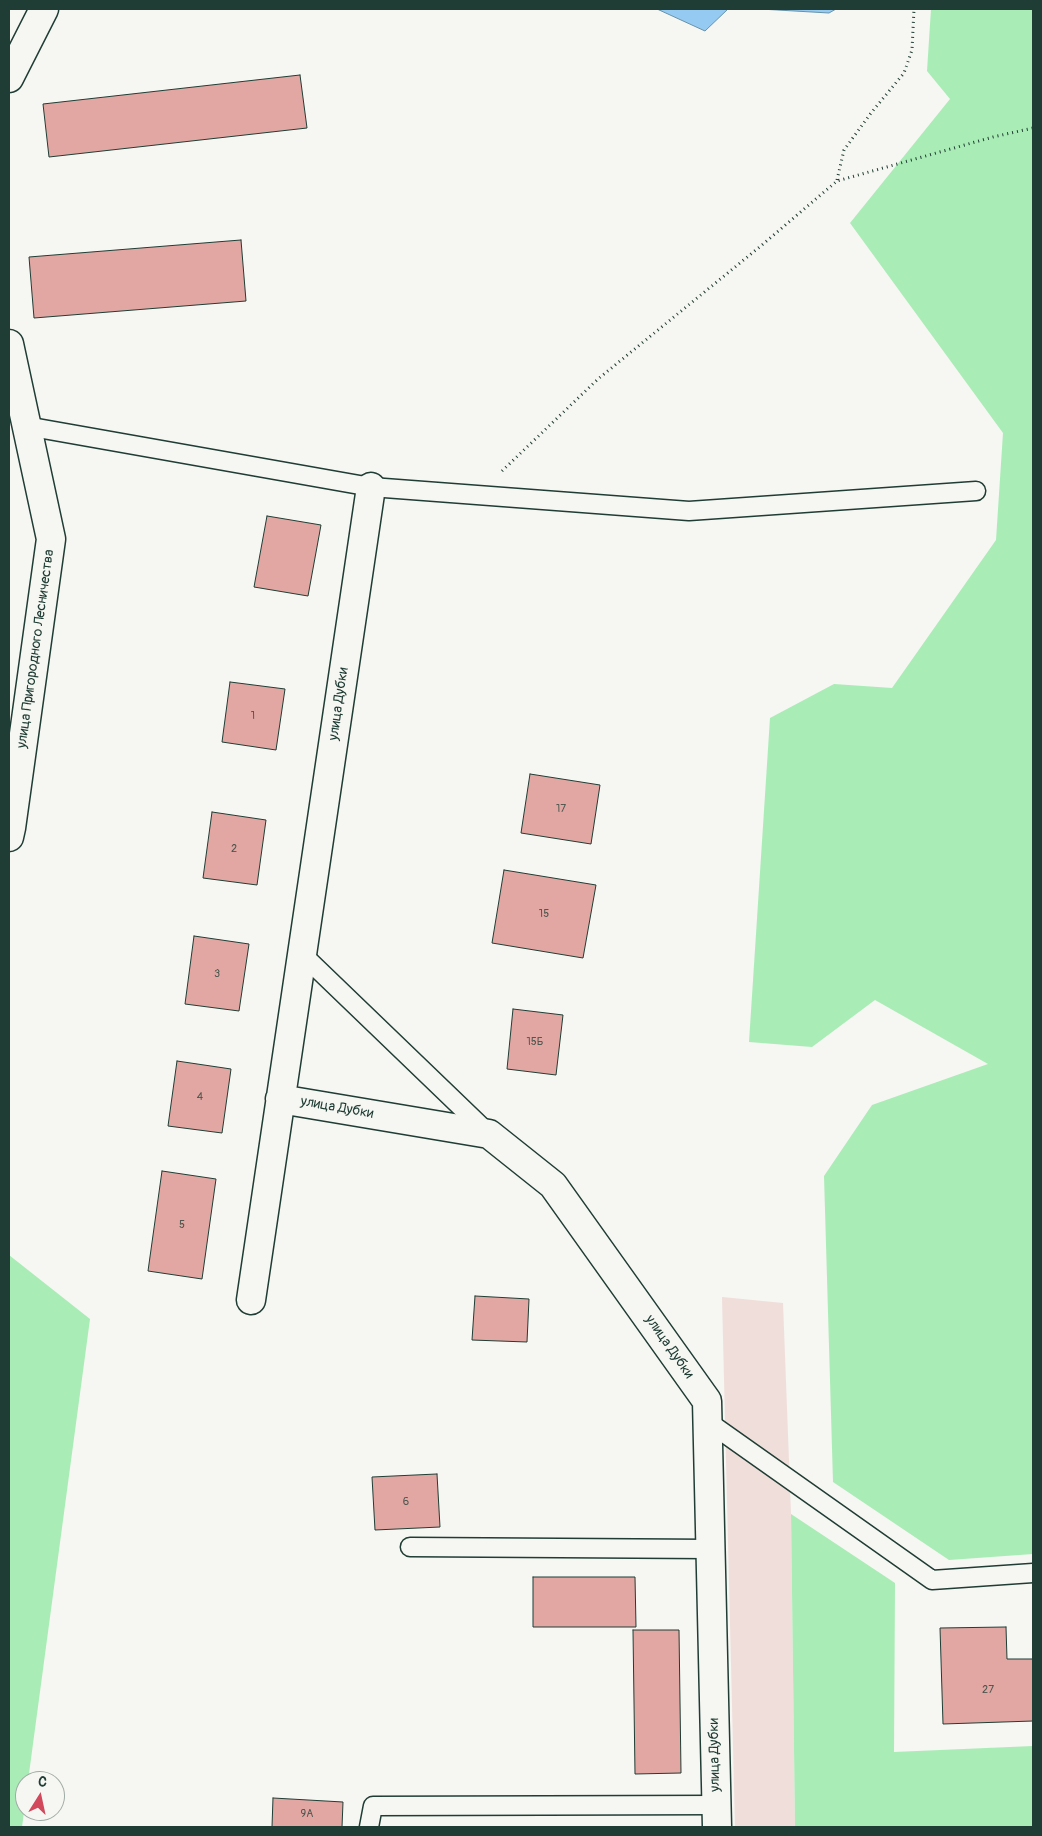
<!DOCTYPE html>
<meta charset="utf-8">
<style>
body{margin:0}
#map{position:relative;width:1042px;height:1836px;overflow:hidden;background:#f6f6f2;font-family:Pangolin,sans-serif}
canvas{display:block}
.frame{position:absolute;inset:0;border:10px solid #1f3d34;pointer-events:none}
.north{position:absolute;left:15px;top:1771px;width:50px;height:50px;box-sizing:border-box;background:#f6f6f2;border:1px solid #a0aca6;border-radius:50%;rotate:10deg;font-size:14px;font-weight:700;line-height:20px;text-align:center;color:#1f3d34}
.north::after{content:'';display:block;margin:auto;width:18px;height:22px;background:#d1495b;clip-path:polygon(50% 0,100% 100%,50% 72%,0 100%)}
</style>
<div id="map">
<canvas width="1042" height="1836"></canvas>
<div class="frame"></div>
<div class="north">С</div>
</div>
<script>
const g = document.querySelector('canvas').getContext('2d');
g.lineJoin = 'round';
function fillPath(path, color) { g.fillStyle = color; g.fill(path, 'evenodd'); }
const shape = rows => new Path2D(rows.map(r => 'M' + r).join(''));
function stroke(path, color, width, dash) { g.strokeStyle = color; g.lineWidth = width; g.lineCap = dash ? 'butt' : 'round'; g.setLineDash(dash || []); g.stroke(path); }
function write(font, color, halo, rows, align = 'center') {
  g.font = font + ' Pangolin,sans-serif'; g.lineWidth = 4; g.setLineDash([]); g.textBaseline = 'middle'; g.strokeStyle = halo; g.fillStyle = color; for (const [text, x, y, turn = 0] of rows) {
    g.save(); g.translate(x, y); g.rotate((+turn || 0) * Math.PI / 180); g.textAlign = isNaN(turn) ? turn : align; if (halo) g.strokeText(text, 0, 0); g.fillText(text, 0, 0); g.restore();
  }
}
const built = shape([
 [722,1297,783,1303,791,1514,795,1827,735,1827]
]);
const green = shape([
 [931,9,1033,9,1033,1554,949,1560,833,1482,824,1176,872,1105,988,1064,875,1000,812,1047,749,1042,770,718,834,684,892,688,996,540,1003,433,850,223,950,99,927,71],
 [9,1255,90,1319,28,1781,25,1781,25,1804,22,1827,9,1827],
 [791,1514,895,1583,894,1752,1033,1746,1033,1827,795,1827]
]);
const water = shape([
 [657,9,728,9,705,31,657,9],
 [760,9,836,9,829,13,760,9]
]);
const building = shape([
 [300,75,307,128,49,157,43,104,300,75],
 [241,240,246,301,34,318,29,257,241,240],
 [267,516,321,525,308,596,254,587,267,516],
 [230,682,285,689,276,750,222,742,230,682],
 [530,774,600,785,591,844,521,833,530,774],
 [212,812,266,820,257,885,203,878,212,812],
 [504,870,596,885,583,958,492,943,504,870],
 [194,936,249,944,239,1011,185,1004,194,936],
 [513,1009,563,1015,556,1075,507,1069,513,1009],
 [177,1061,231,1069,222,1133,168,1126,177,1061],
 [162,1171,216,1179,202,1279,148,1271,162,1171],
 [475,1296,529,1299,527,1342,472,1340,475,1296],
 [437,1474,440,1527,375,1530,372,1477,437,1474],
 [533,1577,635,1577,636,1627,533,1627,533,1577],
 [1006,1627,1007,1659,1033,1659,1033,1721,943,1724,940,1628,1006,1627],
 [633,1630,679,1630,681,1773,635,1774,633,1630],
 [273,1798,343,1802,342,1827,272,1827,273,1798]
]);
const path = shape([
 [837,180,844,150,871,113,904,73,912,50,914,9],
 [502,471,598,379,762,245,837,181,993,137,1033,128]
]);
const service = shape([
 [26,426,371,487,689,511,976,491],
 [302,954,489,1134],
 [707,1421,932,1580,1033,1573],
 [410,1547,710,1549],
 [369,1827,373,1806,716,1805]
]);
const minor = shape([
 [9,78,44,9],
 [9,344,51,539,11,828,9,837],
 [280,1099,489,1134,553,1185,707,1401,717,1827],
 [251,1300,371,487]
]);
const numberNames = [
 ["1",253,716],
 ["17",561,809],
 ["2",234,849],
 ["15",544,914],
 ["3",217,974],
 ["15Б",535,1042],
 ["4",200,1097],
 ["5",182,1225],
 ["6",406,1502],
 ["27",988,1690],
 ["9А",307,1814]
];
const streetNames = [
 ["улица Пригородного Лесничества",36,649,-82],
 ["улица Дубки",339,704,-82],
 ["улица Дубки",337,1108,10],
 ["улица Дубки",669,1347,55],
 ["улица Дубки",715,1755,-91]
];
fillPath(built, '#f0deda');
fillPath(green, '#a9ecb6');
fillPath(water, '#95caf3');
stroke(water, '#6692a7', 1);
fillPath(building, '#e2a7a3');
stroke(building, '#1f3d34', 1);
stroke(service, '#1f3d34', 21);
stroke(minor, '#1f3d34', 31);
stroke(path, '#1f3d34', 3, [1, 4]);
stroke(service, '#f6f6f2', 18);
stroke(minor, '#f6f6f2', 28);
write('11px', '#505850', null, numberNames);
write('14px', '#1f3d34', '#f6f6f2', streetNames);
</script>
